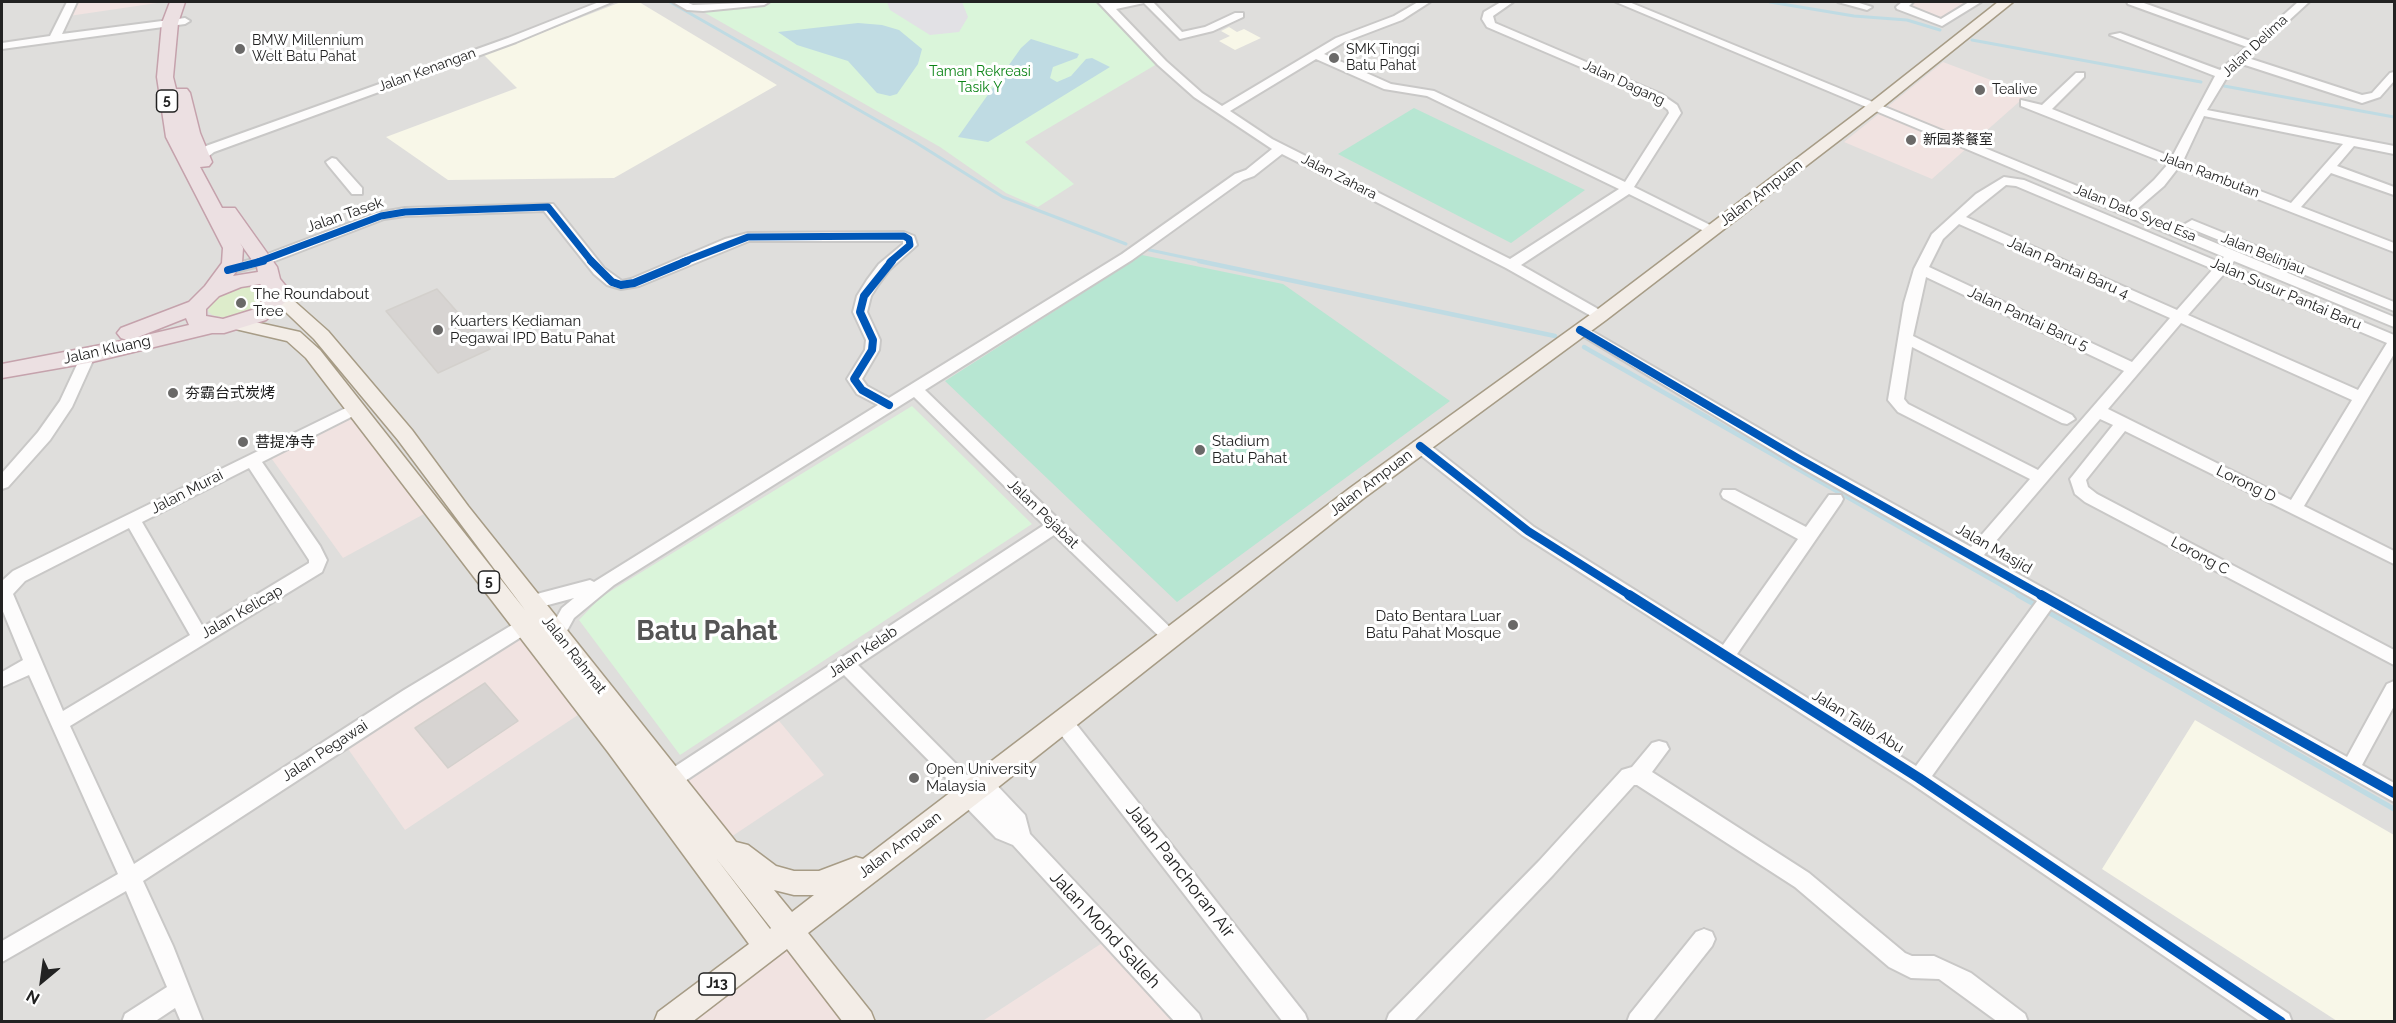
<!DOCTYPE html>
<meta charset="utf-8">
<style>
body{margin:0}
#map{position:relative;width:2396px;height:1023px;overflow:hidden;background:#f0eeeb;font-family:Raleway,sans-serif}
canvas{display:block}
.frame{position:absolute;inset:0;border:3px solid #222;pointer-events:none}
.north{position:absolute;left:12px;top:951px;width:60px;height:60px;-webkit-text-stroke:4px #fff;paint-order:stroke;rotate:209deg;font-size:16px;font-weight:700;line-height:24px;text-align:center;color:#222}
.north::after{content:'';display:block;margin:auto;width:21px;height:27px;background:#222;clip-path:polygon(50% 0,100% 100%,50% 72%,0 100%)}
</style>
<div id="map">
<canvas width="2396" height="1023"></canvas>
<div class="frame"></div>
<div class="north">N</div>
</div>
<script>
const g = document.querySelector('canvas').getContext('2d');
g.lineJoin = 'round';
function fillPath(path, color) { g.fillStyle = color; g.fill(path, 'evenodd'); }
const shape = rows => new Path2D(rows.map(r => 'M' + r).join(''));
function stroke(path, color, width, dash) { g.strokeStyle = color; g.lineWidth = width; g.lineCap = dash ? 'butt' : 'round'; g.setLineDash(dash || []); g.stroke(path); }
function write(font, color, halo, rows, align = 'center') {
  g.font = font + ' Raleway,"Noto Sans SC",sans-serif'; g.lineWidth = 6; g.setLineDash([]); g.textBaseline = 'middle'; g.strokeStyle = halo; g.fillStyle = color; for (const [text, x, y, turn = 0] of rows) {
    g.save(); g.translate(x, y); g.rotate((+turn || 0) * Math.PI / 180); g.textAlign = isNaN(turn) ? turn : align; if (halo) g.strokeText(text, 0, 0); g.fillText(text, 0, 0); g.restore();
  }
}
const residential = shape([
 [2,2,2394,2,2394,1021,2,1021]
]);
const commercial = shape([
 [69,2,164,2,62,17],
 [1903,2,1980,2,1943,25,1897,7],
 [1943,62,2028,94,1932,179,1844,142],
 [350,415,424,514,343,558,269,455],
 [519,637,578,715,405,830,346,746],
 [775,716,824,775,731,837,685,777],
 [1119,932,1202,1021,981,1022],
 [786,946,844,1022,686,1022]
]);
const education = shape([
 [621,2,639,2,777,85,614,178,448,180,386,137,517,88,484,55],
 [1229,27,1237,32,1244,29,1261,38,1235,50,1219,41,1230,36,1221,31],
 [2195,720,2394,835,2394,1021,2337,1021,2102,869]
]);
const grass = shape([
 [255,284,262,286,268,294,255,310,226,318,212,315,208,311,212,300,227,290]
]);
const park = shape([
 [782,2,1098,2,1157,64,1025,142,1074,184,1038,207,1006,193,940,147,700,10],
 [912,406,1032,524,680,755,579,620,601,597]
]);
const pitch = shape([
 [1414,108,1585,190,1511,243,1338,154],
 [1142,255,1283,284,1450,401,1177,602,945,381]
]);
const plaza = shape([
 [887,2,962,2,968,17,959,32,930,35,890,10]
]);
const water = shape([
 [858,23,882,25,899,30,922,49,918,64,897,94,890,96,877,93,848,61,797,45,778,32],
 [1031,39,1079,54,1077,58,1053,67,1050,78,1057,82,1071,76,1086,59,1092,58,1110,67,988,142,958,137,1021,48]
]);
const streamFar2 = shape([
 [670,2,915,142,1003,197,1126,244],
 [1770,2,1854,16,1907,20,1940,30],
 [1972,40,2201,82],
 [2224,86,2394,117],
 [1145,249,1206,262]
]);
const streamFar1 = shape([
 [1199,261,1555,336],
 [1584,347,2021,596]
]);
const stream = shape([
 [2018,595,2394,809]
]);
const building = shape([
 [437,289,490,349,438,373,386,311,437,289],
 [485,683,518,721,448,768,415,728,485,683]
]);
const minor = shape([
 [67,2,77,2,62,34,185,18,190,21,185,24,2,49,2,43,50,36,67,2],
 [599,2,612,2,516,42,214,152,205,159,201,160,195,156,206,146,508,38,599,2],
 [673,2,686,2,693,5,769,2,764,5,703,11,687,10,673,2],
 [1098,2,1153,2,1182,32,1205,27,1235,13,1243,13,1243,17,1213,31,1180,39,1144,3,1116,9,1166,61,1202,93,1222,106,1336,38,1394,16,1418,2,1430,2,1402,20,1344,42,1324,54,1391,84,1434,91,1625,182,1669,113,1668,110,1653,98,1487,27,1482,19,1484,12,1501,2,1513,2,1493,16,1495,23,1661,94,1677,105,1681,113,1634,187,1720,230,1718,233,1708,233,1629,194,1521,265,1605,313,1607,316,1600,321,1506,268,1282,154,1254,176,1243,180,1132,260,925,390,1180,637,1177,642,1171,644,1165,642,1054,535,858,665,967,775,973,772,990,778,1025,815,1030,834,1199,1014,1202,1022,1175,1022,1013,845,996,838,960,801,951,783,844,675,679,785,672,788,665,785,662,779,665,773,1044,525,914,397,614,585,574,618,563,638,557,640,551,638,548,633,562,608,574,598,533,609,527,607,524,602,527,597,533,595,590,580,594,582,878,405,857,394,847,379,865,350,866,340,853,312,857,296,867,280,879,264,903,244,903,241,749,241,639,286,621,289,607,285,594,274,544,211,405,216,384,219,267,264,228,274,221,270,223,267,257,258,376,213,405,208,553,204,604,268,622,281,631,279,725,239,748,233,904,232,914,236,917,245,889,270,878,285,871,296,867,312,880,340,879,350,862,379,867,386,889,398,1122,254,1235,174,1246,170,1272,149,1194,97,1158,65,1098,2],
 [1316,59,1384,89,1427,96,1619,189,1510,259,1272,139,1230,111,1316,59],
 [1616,2,1629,2,2126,206,2154,180,2168,164,2021,106,2021,100,2042,105,2076,73,2084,73,2084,77,2052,109,2172,157,2215,76,2110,35,2120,33,2220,70,2247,47,2128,4,2127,2,2141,2,2253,42,2298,2,2309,2,2248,58,2362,95,2372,93,2390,73,2394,72,2394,81,2380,97,2362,103,2242,64,2227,77,2207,110,2394,146,2394,154,2354,146,2337,166,2394,187,2394,195,2331,173,2301,207,2394,243,2394,252,2178,168,2164,186,2136,210,2394,317,2394,327,2234,261,2230,266,2394,335,2394,354,2304,506,2394,551,2394,564,2125,431,2086,480,2088,487,2097,494,2394,650,2394,665,2085,502,2075,494,2070,479,2113,425,2100,419,1984,555,2347,757,2387,684,2394,681,2394,706,2362,765,2394,783,2394,802,2051,609,1932,776,2289,1014,2292,1022,2261,1022,1912,784,1522,535,1414,450,1412,446,1414,442,1426,442,1534,527,1723,645,1798,539,1723,498,1721,494,1723,490,1735,490,1806,527,1829,495,1841,495,1843,499,1841,503,1737,654,1916,766,2037,601,1793,463,1573,330,1575,327,1585,327,1805,455,1971,547,2030,479,1898,412,1888,400,1904,303,1914,269,1932,234,1976,194,2004,177,2024,180,2219,262,2224,257,1616,2],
 [2204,116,2343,144,2291,203,2183,161,2204,116],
 [2006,185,2016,186,2213,269,2177,310,1966,217,2006,185],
 [1959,224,2170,318,2132,362,1929,267,1943,239,1959,224],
 [2224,274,2387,343,2358,390,2188,315,2224,274],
 [1926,277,2124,371,2038,470,1908,404,1904,399,1912,347,2062,423,2067,424,2075,419,2072,415,1913,336,1926,277],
 [2181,323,2352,400,2291,500,2108,409,2181,323],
 [1838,2,1856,2,1872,7,1867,10,1838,2],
 [1902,2,1913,2,1909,6,1941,19,1969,2,1981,2,1942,26,1897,9,1896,7,1902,2],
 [332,158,336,159,362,188,362,194,352,194,328,165,326,162,332,158],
 [2192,220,2394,302,2394,311,2187,227,2185,224,2192,220],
 [88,351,95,356,72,407,50,440,8,487,2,489,2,473,38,432,60,401,81,356,88,351],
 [356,403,364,408,361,412,262,462,320,546,327,560,322,572,70,726,134,864,404,690,517,622,523,620,529,622,532,627,529,632,418,702,143,881,173,946,203,1022,181,1022,175,1008,154,1022,122,1022,125,1014,167,987,126,891,2,962,2,941,118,874,29,675,2,687,2,672,23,660,2,609,3,580,13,571,356,403],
 [249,468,309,560,309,563,203,627,142,522,249,468],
 [129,528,190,635,63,711,13,594,25,581,129,528],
 [1062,713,1069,715,1305,1014,1308,1022,1283,1022,1055,727,1053,721,1055,715,1062,713],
 [1659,741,1666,743,1669,749,1652,772,1809,873,1905,953,1912,956,1934,956,1971,973,2025,1014,2028,1022,1998,1022,1939,979,1911,978,1889,967,1795,887,1637,785,1634,785,1553,875,1413,1022,1386,1022,1389,1014,1539,861,1622,770,1632,767,1652,743,1659,741],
 [1704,929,1712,932,1715,939,1712,946,1652,1022,1627,1022,1630,1014,1696,932,1704,929]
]);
const major = shape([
 [1998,2,2013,2,1880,109,1606,320,1364,498,992,792,808,933,871,1012,875,1022,843,1022,787,949,692,1022,654,1022,658,1012,749,944,608,752,306,358,287,341,231,328,228,324,237,318,300,332,320,350,525,610,398,440,314,339,269,296,278,290,284,292,328,331,412,430,468,506,736,842,748,845,776,866,794,871,819,871,856,857,863,859,1350,488,1594,312,1870,103,1998,2],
 [716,858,771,928,770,929,716,858],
 [774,890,794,895,814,895,792,912,774,890]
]);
const highway = shape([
 [170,2,185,2,178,23,173,77,176,89,187,89,190,93,200,133,212,162,209,166,200,167,222,208,235,208,277,267,280,279,289,290,285,302,266,320,224,333,212,333,88,363,2,378,2,364,127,340,121,338,117,333,121,328,189,302,205,286,222,263,223,248,166,137,157,77,162,23,170,2],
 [240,243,257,267,258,272,233,276,242,263,243,248,240,243],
 [260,284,268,291,266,299,252,310,223,319,206,316,206,309,219,296,241,287,260,284],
 [186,318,189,325,138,337,186,318]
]);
const cyclewayFar2 = shape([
 [258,262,381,216,405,212,548,207,592,262],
 [683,262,748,237,904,236,909,239,910,245,890,262]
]);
const cyclewayFar1 = shape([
 [591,261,612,282,621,285,634,283,687,261],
 [228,270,263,261],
 [1580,330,1799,459,2043,596],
 [889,405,862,390,854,379,872,350,873,340,860,312,864,296,892,261],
 [1420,446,1528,531,1631,596]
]);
const cycleway = shape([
 [1629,595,1919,778,2281,1022],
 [2041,595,2394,793]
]);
const markers = [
 [240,49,6,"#6a6968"],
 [1334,58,6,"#6a6968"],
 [1980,90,6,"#6a6968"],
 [1911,140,6,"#6a6968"],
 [241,303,6,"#6a6968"],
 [438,330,6,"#6a6968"],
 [173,393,6,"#6a6968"],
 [243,442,6,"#6a6968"],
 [1200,450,6,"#6a6968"],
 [1513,625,6,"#6a6968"],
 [914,778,6,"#6a6968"]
];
const farPoinames = [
 ["BMW Millennium",252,41],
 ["Welt Batu Pahat",252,57],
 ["SMK Tinggi",1346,50],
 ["Batu Pahat",1346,66],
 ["Tealive",1992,90],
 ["新园茶餐室",1923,140]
];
const farStreetnames = [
 ["Jalan Delima",2255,46,-43],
 ["Jalan Kenangan",427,70,-20],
 ["Jalan Dagang",1624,83,25],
 ["Jalan Rambutan",2210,175,21],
 ["Jalan Zahara",1339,177,27],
 ["Jalan Dato Syed Esa",2135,213,22],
 ["Jalan Belinjau",2263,254,22]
];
const farParknames = [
 ["Taman Rekreasi",980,72],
 ["Tasik Y",980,88]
];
const shields = [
 [167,101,21],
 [489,582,21],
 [717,984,36]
];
const shieldNames = [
 ["5",167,101],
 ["5",489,582],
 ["J13",717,984]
];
const streetNames = [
 ["Jalan Ampuan",1761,193,-37],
 ["Jalan Tasek",345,215,-19],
 ["Jalan Pantai Baru 4",2068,268,24],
 ["Jalan Susur Pantai Baru",2286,294,23],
 ["Jalan Pantai Baru 5",2028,319,25],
 ["Jalan Kluang",107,350,-12],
 ["Jalan Ampuan",1371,483,-37],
 ["Lorong D",2246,484,26],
 ["Jalan Murai",187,492,-27],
 ["Jalan Pejabat",1043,514,44],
 ["Jalan Masjid",1994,549,30],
 ["Lorong C",2200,556,28],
 ["Jalan Kelicap",242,612,-30],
 ["Jalan Kelab",863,652,-34],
 ["Jalan Rahmat",574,655,52],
 ["Jalan Talib Abu",1858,722,32],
 ["Jalan Pegawai",325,751,-33],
 ["Jalan Ampuan",900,845,-37]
];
const poiNames = [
 ["The Roundabout",253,294],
 ["Tree",253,311],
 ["Kuarters Kediaman",450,321],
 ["Pegawai IPD Batu Pahat",450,338],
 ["夯霸台式炭烤",185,393],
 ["Stadium",1212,441],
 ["Batu Pahat",1212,458],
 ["菩提净寺",255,442],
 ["Dato Bentara Luar",1501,616,"right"],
 ["Batu Pahat Mosque",1501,633,"right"],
 ["Open University",926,769],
 ["Malaysia",926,786]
];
const nearStreetnames = [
 ["Jalan Panchoran Air",1180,871,52],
 ["Jalan Mohd Salleh",1105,930,47]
];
const townNames = [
 ["Batu Pahat",707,632]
];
fillPath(residential, '#dfdedc');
fillPath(commercial, '#f1e3e1');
fillPath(education, '#f8f7e8');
fillPath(grass, '#ddeccb');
fillPath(park, '#daf5da');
fillPath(pitch, '#b7e6d2');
fillPath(plaza, '#e2e1e5');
fillPath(water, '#bfdbe3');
stroke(streamFar2, '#bfdbe3', 3);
stroke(streamFar1, '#bfdbe3', 4.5);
stroke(stream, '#bfdbe3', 5);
fillPath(building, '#d7d4d2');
stroke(building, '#d3d0cc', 1.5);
stroke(minor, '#c9c8c7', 4);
stroke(major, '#a79c86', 3);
stroke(highway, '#c5a2ac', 3);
fillPath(minor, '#fdfcfc');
fillPath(major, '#f3ede7');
fillPath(highway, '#ece0e2');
stroke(cyclewayFar2, '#0057b8', 7);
stroke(cyclewayFar1, '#0057b8', 8);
stroke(cycleway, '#0057b8', 10);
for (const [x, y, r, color] of markers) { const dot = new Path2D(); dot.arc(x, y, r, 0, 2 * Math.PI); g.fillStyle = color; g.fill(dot); stroke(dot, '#fff', 2); }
write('14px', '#222', '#fff', farPoinames, 'left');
write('14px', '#222', '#fff', farStreetnames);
write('14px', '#0c8416', '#fff', farParknames);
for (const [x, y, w] of shields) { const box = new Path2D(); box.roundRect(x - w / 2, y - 11, w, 22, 4.5); g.fillStyle = '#fff'; g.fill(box); stroke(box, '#222', 1.5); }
write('bold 14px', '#222', null, shieldNames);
write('15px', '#222', '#fff', streetNames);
write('15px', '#222', '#fff', poiNames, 'left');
write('18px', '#222', '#fff', nearStreetnames);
write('bold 27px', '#555', '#fff', townNames);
</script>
